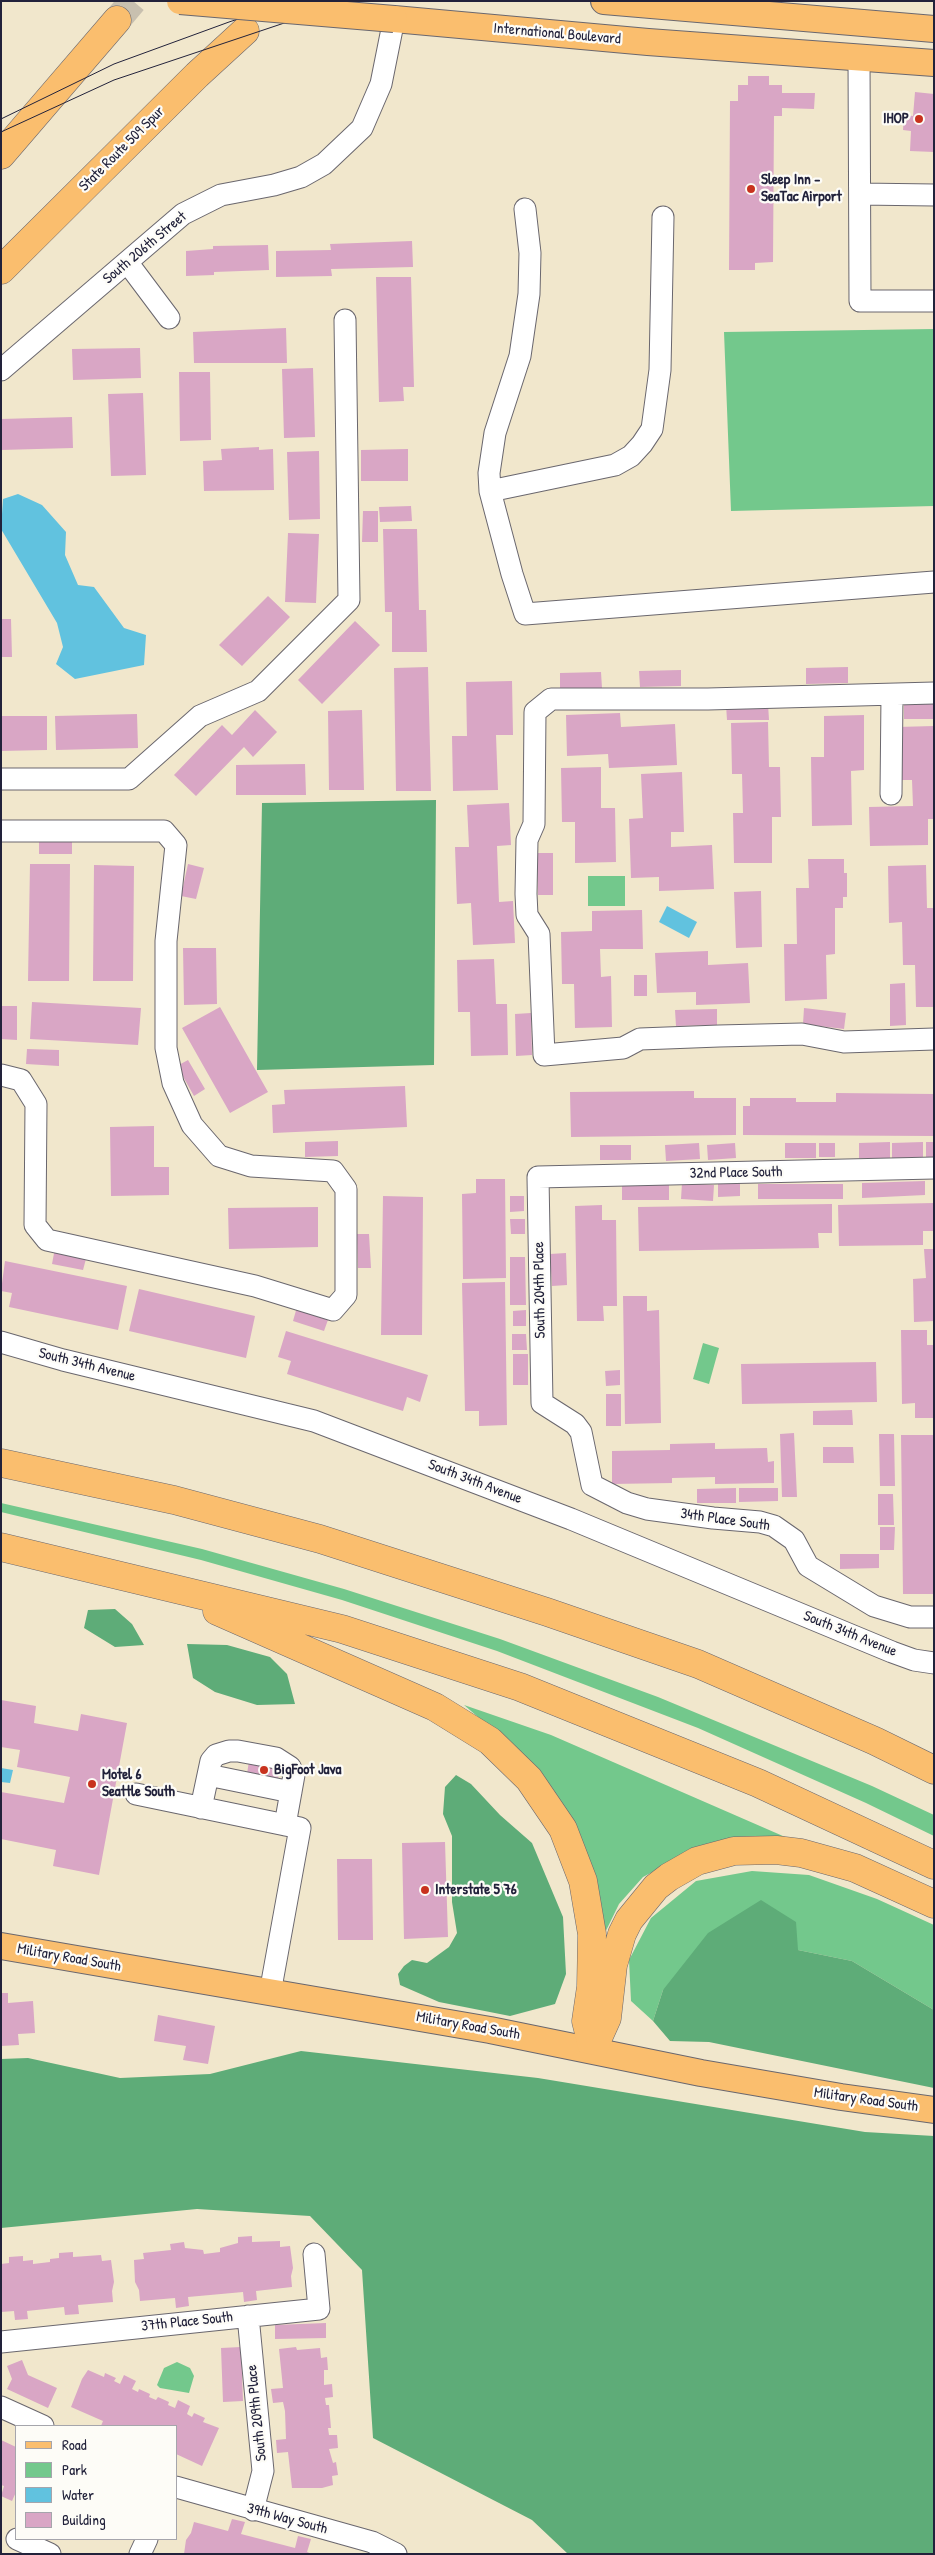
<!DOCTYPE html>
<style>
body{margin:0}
#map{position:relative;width:935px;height:2555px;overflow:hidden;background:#f1e7cc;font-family:"Patrick Hand",sans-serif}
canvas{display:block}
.frame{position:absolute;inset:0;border:2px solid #22223b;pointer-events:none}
.legend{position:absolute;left:15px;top:2425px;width:162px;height:115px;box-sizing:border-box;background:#fdfcf7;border:1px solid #a5a5ac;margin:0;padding:6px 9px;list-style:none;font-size:15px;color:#22223b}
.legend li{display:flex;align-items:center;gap:10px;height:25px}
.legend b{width:25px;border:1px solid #a5a5ac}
</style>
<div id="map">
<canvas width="935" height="2555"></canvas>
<div class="frame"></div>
<ul class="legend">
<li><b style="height:6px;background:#fabe6e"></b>Road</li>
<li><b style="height:14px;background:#73c88c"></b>Park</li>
<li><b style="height:14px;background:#61c2df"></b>Water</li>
<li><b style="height:14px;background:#d9a6c5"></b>Building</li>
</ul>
</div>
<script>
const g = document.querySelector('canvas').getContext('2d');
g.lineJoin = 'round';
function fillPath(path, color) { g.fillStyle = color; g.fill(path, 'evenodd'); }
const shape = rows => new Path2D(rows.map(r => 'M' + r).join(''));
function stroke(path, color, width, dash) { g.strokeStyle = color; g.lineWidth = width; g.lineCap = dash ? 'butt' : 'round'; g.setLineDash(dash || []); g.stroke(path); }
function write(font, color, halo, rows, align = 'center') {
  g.font = font + ' "Patrick Hand",sans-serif'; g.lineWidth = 4.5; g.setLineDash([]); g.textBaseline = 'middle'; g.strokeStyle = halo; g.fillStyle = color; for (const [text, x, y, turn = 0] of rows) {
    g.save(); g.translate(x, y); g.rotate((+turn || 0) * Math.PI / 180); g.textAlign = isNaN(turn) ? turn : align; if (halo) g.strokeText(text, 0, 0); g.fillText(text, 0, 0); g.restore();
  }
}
const green = shape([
 [934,329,934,506,731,511,724,332],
 [588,876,625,876,625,906,588,906],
 [703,1343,719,1348,709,1384,693,1379],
 [1,1503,202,1549,344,1589,500,1639,658,1697,872,1786,934,1815,934,1836,866,1803,698,1728,497,1651,342,1600,201,1560,1,1512],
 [464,1705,551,1735,799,1843,696,1849,643,1877,619,1904,600,1943,587,1859,557,1795,512,1746],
 [752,1871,809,1875,877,1899,934,1925,934,2010,852,1961,798,1950,663,1990,653,2021,631,2001,629,1960,651,1918,696,1881],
 [177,2362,190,2368,194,2376,189,2393,160,2388,157,2385,164,2368]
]);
const forest = shape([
 [436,800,434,1065,257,1070,262,803],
 [115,1609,132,1624,144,1645,115,1647,84,1628,88,1610],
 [187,1644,227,1645,270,1657,287,1674,295,1704,257,1705,215,1692,193,1678],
 [456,1775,471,1784,500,1815,532,1843,563,1917,566,1974,555,2004,510,2016,439,2002,400,1985,398,1974,404,1966,412,1960,427,1963,449,1947,457,1933,452,1902,452,1836,443,1814,445,1787],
 [761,1900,796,1922,798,1950,852,1961,934,2010,934,2088,709,2042,670,2041,653,2021,663,1990,708,1933],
 [301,2051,538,2078,865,2132,934,2136,934,2554,568,2554,532,2520,373,2438,362,2270,310,2216,197,2209,1,2228,1,2059,28,2058,120,2078,210,2074]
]);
const water = shape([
 [18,494,42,505,66,532,65,555,78,585,94,587,124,628,146,635,144,665,75,679,56,664,63,647,57,623,1,529,3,499],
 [667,906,697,922,689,938,659,922],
 [1,1768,13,1770,10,1783,1,1782]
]);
const building = shape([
 [748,76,769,76,769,85,782,85,782,93,815,93,814,109,782,108,782,116,774,116,773,262,755,263,755,270,729,270,730,101,738,101,738,85,748,85],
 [915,92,934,94,934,152,910,151,911,131,903,130,904,115,913,116],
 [412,241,413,267,331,269,332,276,276,277,276,251,331,250,330,244],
 [268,245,269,270,214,272,214,275,186,276,186,251,213,249,213,246],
 [376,277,411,277,414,387,403,387,404,401,379,402],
 [286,328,287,363,194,363,193,332],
 [140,348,141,378,73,380,72,349],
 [313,368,315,437,284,438,282,369],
 [179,372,210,372,211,440,180,441],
 [143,393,146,475,111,476,108,394],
 [72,417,73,448,1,450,1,419],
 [259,447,259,450,273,449,274,490,204,491,203,461,222,460,221,449],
 [408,449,408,481,361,481,361,450],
 [319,451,320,519,289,520,287,452],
 [411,506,412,521,380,522,379,507],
 [363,511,378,511,378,542,362,542],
 [383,529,417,529,419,610,426,610,427,652,392,652,392,612,385,612],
 [288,533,319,534,316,603,285,602],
 [268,596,290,617,242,666,219,645],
 [1,619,11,619,12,657,1,657],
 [355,621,380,645,322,704,298,680],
 [428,667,431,791,396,791,394,668],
 [848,667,848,683,806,684,806,668],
 [681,670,681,686,640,687,639,671],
 [601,672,602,688,560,689,560,673],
 [512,681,513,735,496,735,498,790,453,791,452,736,467,736,466,682],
 [934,701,934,719,904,719,904,702],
 [768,704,769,720,727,720,726,705],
 [255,710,277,732,253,757,244,747,196,796,174,775,222,725,232,735],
 [362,710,364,790,329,790,328,711],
 [620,713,621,727,675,724,677,765,609,768,608,754,567,756,566,715],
 [137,714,138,748,56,750,55,716],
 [864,715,864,770,851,771,852,825,812,826,811,757,824,757,824,716],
 [1,716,47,716,47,750,1,751],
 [768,722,769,767,780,767,781,817,772,817,772,863,734,863,733,813,743,813,742,774,732,774,731,723],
 [934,726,934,819,928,819,928,845,870,846,869,807,913,806,912,780,898,780,897,727],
 [305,764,306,795,236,795,236,765],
 [601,767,601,808,615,808,616,862,575,863,575,822,562,822,561,768],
 [682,772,684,832,671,832,671,847,712,845,714,889,659,891,659,877,631,878,629,819,643,818,641,774],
 [509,803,511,845,497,846,499,902,513,901,515,943,473,945,471,903,457,904,455,847,469,847,467,805],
 [39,837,72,838,72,854,39,854],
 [537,853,553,853,553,895,538,895],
 [808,859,844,859,844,873,847,873,847,897,843,897,843,908,835,908,835,954,826,955,827,999,785,1001,784,944,797,944,796,888,809,888],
 [30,864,70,864,69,981,28,981],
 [188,864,204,868,196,899,181,896],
 [94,865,134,866,133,981,93,981],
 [926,865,927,908,934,908,934,1007,916,1007,915,965,903,965,902,922,889,923,888,866],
 [761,891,762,947,736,948,734,892],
 [642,910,643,949,600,949,601,977,611,976,612,1027,575,1028,574,984,562,984,561,932,592,931,592,911],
 [183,948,216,948,217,1004,184,1005],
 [708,951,708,965,748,963,750,1003,696,1005,696,992,657,993,655,953],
 [494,959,496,1004,507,1004,508,1055,471,1056,470,1012,458,1012,457,960],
 [634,975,647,975,647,996,634,996],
 [905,983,906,1025,890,1026,890,984],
 [32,1002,141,1008,138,1045,30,1039],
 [1,1006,17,1006,17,1040,1,1039],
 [220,1007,268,1092,230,1113,182,1028],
 [804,1008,846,1013,844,1029,803,1024],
 [717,1009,717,1025,676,1026,675,1010],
 [531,1013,532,1055,516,1056,515,1014],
 [27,1049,59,1050,59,1066,26,1064],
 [188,1060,205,1089,194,1096,177,1066],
 [405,1086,407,1127,273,1133,272,1105,285,1104,284,1090],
 [694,1091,694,1098,736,1098,736,1135,571,1137,570,1092],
 [836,1093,934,1094,934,1136,743,1135,743,1106,750,1106,750,1098,796,1098,796,1102,836,1102],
 [154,1126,154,1167,169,1167,169,1195,111,1196,110,1127],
 [338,1141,338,1156,305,1157,305,1142],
 [890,1142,890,1158,859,1158,859,1143],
 [923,1142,923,1158,892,1158,892,1143],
 [926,1142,934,1142,934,1158,926,1158],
 [699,1143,700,1159,666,1161,665,1145],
 [735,1143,736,1158,708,1160,707,1145],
 [785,1143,816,1143,816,1158,785,1158],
 [819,1143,835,1143,835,1157,819,1157],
 [600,1145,631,1145,631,1160,600,1160],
 [476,1179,505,1179,506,1278,463,1279,462,1194,476,1193],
 [925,1181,925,1195,862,1198,862,1183],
 [682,1183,714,1185,713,1201,681,1199],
 [718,1183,740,1183,740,1196,718,1197],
 [758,1184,843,1184,843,1199,758,1199],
 [622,1185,669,1185,669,1200,622,1200],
 [383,1196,423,1197,422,1335,381,1335],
 [510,1196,524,1196,524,1211,510,1212],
 [934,1203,934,1231,923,1231,923,1245,839,1246,838,1205],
 [832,1204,832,1233,818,1233,819,1248,639,1251,638,1207],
 [602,1205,602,1220,616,1220,617,1306,603,1306,604,1321,577,1321,575,1206],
 [318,1207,318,1247,229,1249,228,1208],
 [510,1219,525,1219,525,1234,511,1234],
 [357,1234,369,1234,371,1268,358,1268],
 [55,1248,87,1255,83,1270,52,1264],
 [924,1249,934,1249,934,1321,914,1322,913,1279,926,1278],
 [566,1253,567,1285,552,1286,550,1254],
 [510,1257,525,1257,526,1305,510,1305],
 [5,1261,127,1286,118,1330,9,1307,12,1293,1,1291],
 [505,1282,507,1425,479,1426,479,1411,465,1411,462,1283],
 [139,1289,255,1316,246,1358,129,1331],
 [623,1296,647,1296,647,1311,659,1310,661,1423,625,1424],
 [297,1307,329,1317,324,1331,293,1321],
 [526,1310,526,1326,513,1326,513,1311],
 [901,1330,927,1330,927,1345,934,1345,934,1418,915,1418,915,1403,902,1404],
 [286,1331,428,1375,420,1402,407,1397,403,1411,287,1374,291,1361,278,1357],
 [512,1334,526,1334,527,1350,512,1350],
 [513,1354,528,1354,528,1385,513,1385],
 [876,1362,877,1402,742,1404,741,1364],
 [620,1370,620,1385,606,1386,605,1371],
 [606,1394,621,1394,621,1426,606,1426],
 [852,1410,853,1425,813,1425,813,1411],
 [794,1433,797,1497,782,1497,780,1434],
 [879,1434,894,1434,895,1486,880,1486],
 [901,1435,934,1435,934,1594,903,1594],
 [715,1443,715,1449,767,1448,768,1462,774,1461,774,1483,715,1484,715,1477,672,1478,672,1483,612,1484,612,1451,670,1450,670,1444],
 [823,1447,853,1447,854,1463,823,1463],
 [736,1488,736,1503,697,1503,697,1489],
 [739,1488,778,1488,778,1501,739,1502],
 [878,1494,893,1494,894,1525,878,1525],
 [880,1527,895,1527,894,1550,880,1550],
 [840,1554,879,1554,879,1568,840,1569],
 [1,1700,36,1706,34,1723,78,1731,81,1714,127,1723,99,1875,53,1866,56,1850,1,1839,1,1792,64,1803,70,1777,17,1767,20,1750,1,1747],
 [249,1761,280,1767,278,1779,247,1774],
 [445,1842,448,1937,404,1939,402,1843],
 [337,1859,372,1859,373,1940,338,1940],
 [1,1993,8,1993,8,2003,33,2001,35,2033,18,2034,19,2045,1,2046],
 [158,2015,215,2026,208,2064,183,2060,186,2046,154,2041],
 [252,2236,252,2242,280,2241,280,2247,290,2246,293,2268,291,2276,292,2287,256,2291,257,2300,244,2302,243,2292,188,2297,189,2306,176,2308,175,2298,140,2301,139,2290,135,2282,134,2260,144,2259,143,2253,171,2250,170,2244,184,2242,185,2248,203,2250,204,2254,220,2252,220,2248,238,2243,238,2237],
 [73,2252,73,2257,101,2255,102,2261,111,2260,114,2282,112,2291,113,2302,78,2305,79,2314,65,2315,64,2307,27,2311,28,2319,15,2320,14,2311,1,2312,1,2264,9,2263,9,2257,23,2256,23,2261,33,2260,33,2264,50,2262,50,2259,59,2258,59,2253],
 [326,2323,326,2338,275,2339,275,2325],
 [241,2347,243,2401,223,2402,221,2348],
 [296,2347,297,2350,320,2348,321,2358,327,2357,328,2370,324,2370,324,2385,332,2384,333,2397,325,2398,326,2405,329,2405,331,2428,328,2428,329,2435,337,2435,338,2448,329,2449,333,2463,336,2462,338,2475,332,2476,333,2485,322,2488,292,2488,288,2452,277,2453,276,2440,286,2439,285,2411,283,2402,273,2403,271,2389,283,2388,279,2349],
 [22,2360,28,2375,57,2388,48,2408,7,2389,12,2379,7,2366],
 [88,2370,104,2377,105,2373,116,2378,114,2381,120,2384,124,2375,136,2381,132,2389,138,2392,139,2389,150,2394,149,2397,156,2400,158,2397,169,2402,168,2405,175,2408,178,2400,190,2406,187,2414,192,2417,194,2413,205,2418,203,2422,219,2428,202,2466,176,2454,176,2426,101,2426,103,2421,71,2407,82,2379],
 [1,2440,16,2447,16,2492,12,2501,1,2496,4,2486,1,2485],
 [232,2519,245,2522,241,2534,295,2548,298,2536,311,2539,307,2552,312,2554,184,2554,186,2540,191,2533,194,2522,228,2531]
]);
const highwayTunnel = shape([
 [117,20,133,1]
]);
const minor = shape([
 [859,57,860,301,934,301],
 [860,194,934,195],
 [525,209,530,253,529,294,520,356,495,433,489,473,490,491,512,574,525,614,934,582],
 [127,262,169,318],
 [1,370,183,214,221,195,274,185,301,177,324,164,362,128,381,84,394,19],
 [490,491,615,465,631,456,642,444,652,429,660,370,663,217],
 [934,693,708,699,551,699,535,712,534,824,527,840,526,894,527,915,539,934,544,1055,623,1048,640,1039,719,1036,802,1034,844,1042,934,1039],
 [1,779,129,779,200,716,258,691,349,600,345,320],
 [891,794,892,695],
 [1,831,164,831,176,845,166,941,166,1048,173,1083,192,1125,219,1156,251,1166,333,1171,346,1189,346,1295,333,1310,255,1286,47,1240,35,1225,36,1104,21,1080,1,1075],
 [934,1168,538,1177,542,1403,575,1424,581,1432,592,1485,627,1503,647,1509,713,1518,760,1522,774,1526,794,1540,808,1566,874,1606,910,1617,934,1617],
 [1,1342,63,1360,314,1421,571,1519,892,1652,914,1660,934,1663],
 [208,1775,291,1792],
 [136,1794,300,1828,270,1993],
 [201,1808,211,1761,216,1755,229,1751,238,1751,276,1758,290,1767,294,1775,285,1825],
 [248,2316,263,2471,253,2510],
 [1,2342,319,2309,314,2254],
 [1,2407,43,2426],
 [176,2487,372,2542,396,2554],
 [17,2539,50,2554],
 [140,2554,147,2539]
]);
const major = shape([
 [604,1,934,29],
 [394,19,648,42,934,63],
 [1,1946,490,2030,701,2073,841,2097,934,2110]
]);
const highway = shape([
 [1,155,117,20],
 [1,270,197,75,245,31],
 [1,1463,174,1500,320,1539,547,1612,698,1664,875,1741,934,1770],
 [1,1547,342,1629,520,1687,758,1783,934,1865],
 [217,1611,435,1707,490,1741,529,1779,563,1829,583,1881,592,1934,591,1987,586,2021,593,2049],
 [593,2049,607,2018,613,1965,622,1934,629,1920,656,1887,669,1877,697,1861,734,1851,776,1850,801,1853,855,1868,934,1904]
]);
const tram = shape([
 [1,119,114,64,229,22,293,1],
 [1,132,114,80,350,1]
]);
const majorBridge = shape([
 [180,1,394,19]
]);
const markers = [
 [919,119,5,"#c8321e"],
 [751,189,5,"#c8321e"],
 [264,1770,5,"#c8321e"],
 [92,1784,5,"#c8321e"],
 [425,1890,5,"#c8321e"]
];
const streetNames = [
 ["International Boulevard",557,34,5],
 ["State Route 509 Spur",122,149,-45],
 ["South 206th Street",145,248,-40],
 ["32nd Place South",736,1173,-1],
 ["South 204th Place",540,1290,-91],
 ["South 34th Avenue",87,1365,14],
 ["South 34th Avenue",475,1482,21],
 ["34th Place South",725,1520,8],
 ["South 34th Avenue",850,1634,22],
 ["Military Road South",69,1958,10],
 ["Military Road South",468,2026,10],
 ["Military Road South",866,2100,8],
 ["37th Place South",187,2322,-6],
 ["South 209th Place",257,2413,-96],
 ["39th Way South",287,2519,15]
];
const poiNames = [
 ["IHOP",909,119,"right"],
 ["Sleep Inn -",761,180],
 ["SeaTac Airport",761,197],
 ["BigFoot Java",274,1770],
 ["Motel 6",102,1775],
 ["Seattle South",102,1792],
 ["Interstate 5 76",435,1890]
];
fillPath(green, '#73c88c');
fillPath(forest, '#5eac78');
fillPath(water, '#61c2df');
fillPath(building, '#d9a6c5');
stroke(highwayTunnel, '#c8c0af', 28, [28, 14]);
stroke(minor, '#6a676e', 23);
stroke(major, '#6a676e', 28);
stroke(highway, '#6a676e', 29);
stroke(minor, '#fff', 21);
stroke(major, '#fabe6e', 26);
stroke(highway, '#fabe6e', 28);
stroke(tram, '#22223b', 1);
stroke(majorBridge, '#6a676e', 28, []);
stroke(majorBridge, '#fabe6e', 26);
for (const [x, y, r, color] of markers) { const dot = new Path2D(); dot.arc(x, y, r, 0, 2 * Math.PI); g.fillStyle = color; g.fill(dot); stroke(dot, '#fdfcf7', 2); }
write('15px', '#22223b', '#fdfcf7', streetNames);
write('bold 15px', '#22223b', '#fdfcf7', poiNames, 'left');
</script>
